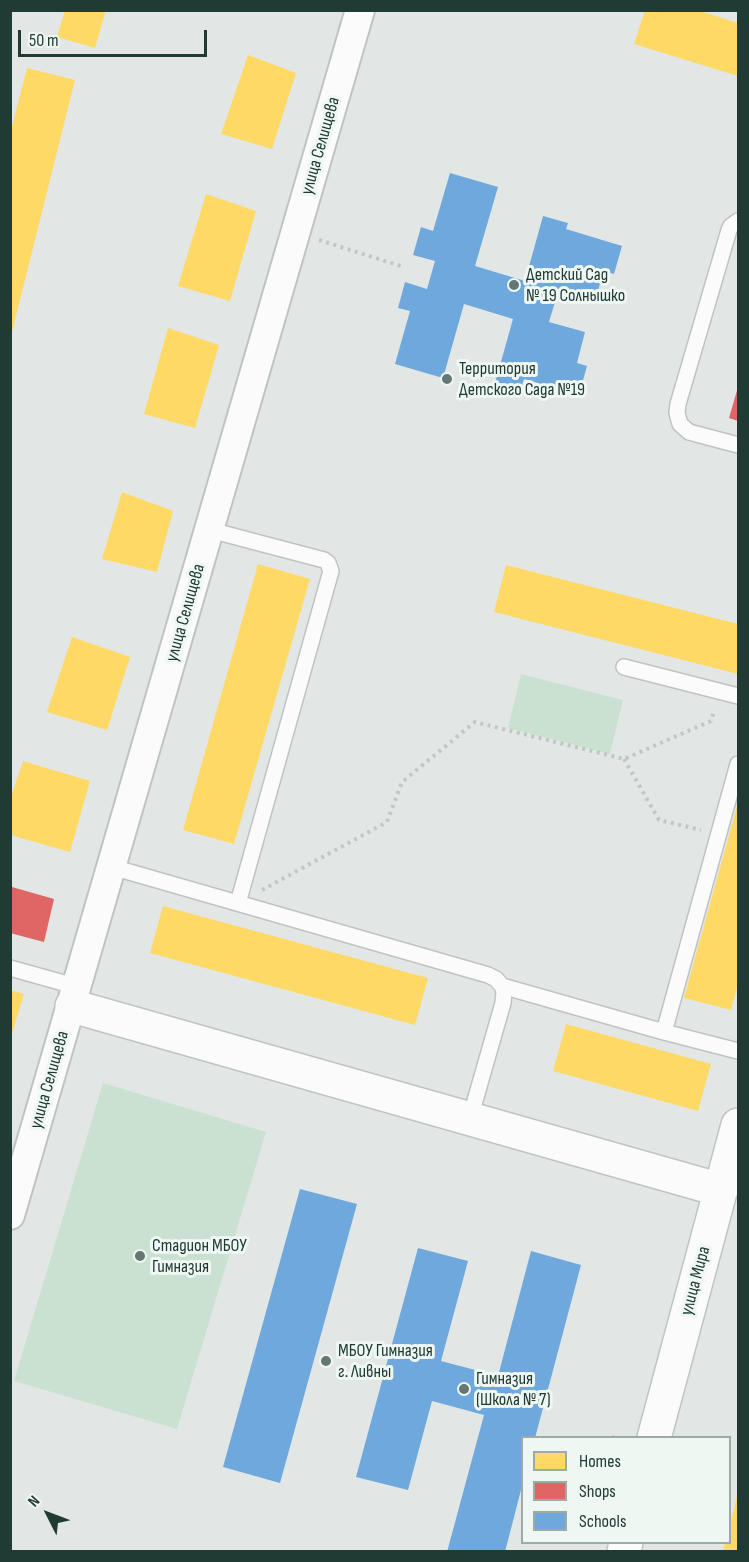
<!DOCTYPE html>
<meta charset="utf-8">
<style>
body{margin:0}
#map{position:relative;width:749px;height:1562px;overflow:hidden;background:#e2e7e5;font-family:"Sofia Sans Condensed",sans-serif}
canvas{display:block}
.frame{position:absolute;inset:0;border:12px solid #203a34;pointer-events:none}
.legend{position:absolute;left:521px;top:1436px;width:210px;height:108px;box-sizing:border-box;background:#eff7f3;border:2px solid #9caba7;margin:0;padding:8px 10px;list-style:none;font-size:18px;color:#203a34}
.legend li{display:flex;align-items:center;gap:12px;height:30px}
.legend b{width:30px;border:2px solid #9caba7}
.north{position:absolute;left:18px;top:1484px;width:60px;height:60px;-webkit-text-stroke:4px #eff7f3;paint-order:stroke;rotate:312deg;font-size:16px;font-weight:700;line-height:24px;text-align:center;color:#203a34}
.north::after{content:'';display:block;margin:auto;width:21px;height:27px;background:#203a34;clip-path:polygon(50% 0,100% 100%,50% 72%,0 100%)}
.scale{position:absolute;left:18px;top:30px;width:189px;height:27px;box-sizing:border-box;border:3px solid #203a34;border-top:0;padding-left:8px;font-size:18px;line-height:21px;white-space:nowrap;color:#203a34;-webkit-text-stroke:4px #eff7f3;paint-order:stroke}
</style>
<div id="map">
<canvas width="749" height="1562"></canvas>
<div class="frame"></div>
<ul class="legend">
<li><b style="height:16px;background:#ffd966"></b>Homes</li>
<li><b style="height:16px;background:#e06666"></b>Shops</li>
<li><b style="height:16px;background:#6fa8dc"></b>Schools</li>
</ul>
<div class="north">N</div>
<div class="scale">50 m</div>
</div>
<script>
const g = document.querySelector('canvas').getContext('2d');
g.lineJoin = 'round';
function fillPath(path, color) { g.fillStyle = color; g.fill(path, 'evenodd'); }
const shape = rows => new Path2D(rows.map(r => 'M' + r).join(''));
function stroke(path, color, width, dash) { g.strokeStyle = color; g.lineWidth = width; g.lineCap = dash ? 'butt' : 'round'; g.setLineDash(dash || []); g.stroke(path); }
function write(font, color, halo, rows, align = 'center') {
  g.font = font + ' "Sofia Sans Condensed",sans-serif'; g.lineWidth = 6; g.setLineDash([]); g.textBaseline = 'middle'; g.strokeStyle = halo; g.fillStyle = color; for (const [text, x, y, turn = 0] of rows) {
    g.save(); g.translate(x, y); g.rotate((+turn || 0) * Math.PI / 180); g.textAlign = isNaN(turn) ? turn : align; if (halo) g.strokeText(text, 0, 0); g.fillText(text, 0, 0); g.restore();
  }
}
const green = shape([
 [521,674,623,700,610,754,508,728],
 [103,1083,266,1132,177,1429,14,1381]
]);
const homes = shape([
 [65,10,106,10,95,48,57,37],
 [645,10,697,10,738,23,738,76,634,44],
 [248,55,296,73,272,149,221,134],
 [27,68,75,80,11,336,10,134],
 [206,194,256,211,230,301,178,286],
 [168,328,219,345,195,428,144,414],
 [122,492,173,511,157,572,102,559],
 [258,564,310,579,234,844,183,830],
 [506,565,738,624,738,674,494,612],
 [72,637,130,657,107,730,47,712],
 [23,761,90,781,70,852,10,835,10,800],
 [738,803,738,984,731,1010,684,998],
 [163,906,428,978,415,1025,150,953],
 [10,990,24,994,11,1037,10,1037],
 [566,1024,711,1064,698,1111,553,1071],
 [738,1492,738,1552,723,1552,725,1542,730,1542,730,1525]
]);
const shops = shape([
 [738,387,738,421,729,418],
 [12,887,54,899,44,942,10,933]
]);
const schools = shape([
 [450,173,498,187,475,266,525,281,543,216,568,223,566,229,622,246,614,274,604,271,594,303,558,292,549,322,585,332,577,363,587,366,579,395,524,379,520,391,495,383,513,319,464,304,443,378,395,364,410,311,398,308,405,282,427,289,435,261,413,255,421,227,433,231],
 [300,1189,357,1204,280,1483,223,1467],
 [418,1248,468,1261,441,1361,498,1376,531,1251,581,1265,535,1438,522,1438,522,1486,505,1552,447,1552,484,1415,432,1401,408,1490,356,1477]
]);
const path = shape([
 [319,240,404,267],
 [624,759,659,820,701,830],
 [262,890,387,822,402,782,475,722,624,759,711,721,714,711],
 [612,1437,616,1438]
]);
const lane = shape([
 [738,221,731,226,729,230,678,404,677,413,680,424,689,432,738,445],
 [210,530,324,560,328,563,331,571,238,903],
 [624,667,738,696],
 [112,867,488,975,496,979,502,986,504,992,503,1003,470,1118],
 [10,968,78,987],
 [502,986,664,1032,738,1051],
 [664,1032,738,764]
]);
const street = shape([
 [10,1215,360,10]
]);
const secondary = shape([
 [72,1006,721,1190],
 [654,1438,738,1125],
 [624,1552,626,1542]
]);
const markers = [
 [514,285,6,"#647772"],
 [447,379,6,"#647772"],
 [140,1256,6,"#647772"],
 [326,1361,6,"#647772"],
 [464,1389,6,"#647772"]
];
const streetNames = [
 ["улица Селищева",321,146,-74],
 ["улица Селищева",186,613,-74],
 ["улица Селищева",50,1080,-74],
 ["улица Мира",696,1281,-75]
];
const poiNames = [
 ["Детский Сад",526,275],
 ["№ 19 Солнышко",526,296],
 ["Территория",459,369],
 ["Детского Сада №19",459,390],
 ["Стадион МБОУ",152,1246],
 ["Гимназия",152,1267],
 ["МБОУ Гимназия",338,1351],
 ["г. Ливны",338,1372],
 ["Гимназия",476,1379],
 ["(Школа № 7)",476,1400]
];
fillPath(green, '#cae1d2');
fillPath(homes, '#ffd966');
fillPath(shops, '#e06666');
fillPath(schools, '#6fa8dc');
stroke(lane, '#bfc4c2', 18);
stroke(street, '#bfc4c2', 32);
stroke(secondary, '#bec5c2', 36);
stroke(path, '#bfc8c6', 4, [3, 4.5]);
stroke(lane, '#fbfbfb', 15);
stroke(street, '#fbfbfb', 28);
stroke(secondary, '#fbfbfb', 33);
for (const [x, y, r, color] of markers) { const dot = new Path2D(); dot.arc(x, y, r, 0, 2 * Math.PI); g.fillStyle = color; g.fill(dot); stroke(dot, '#eff7f3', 2); }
write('18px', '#203a34', '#eff7f3', streetNames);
write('18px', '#203a34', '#eff7f3', poiNames, 'left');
</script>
